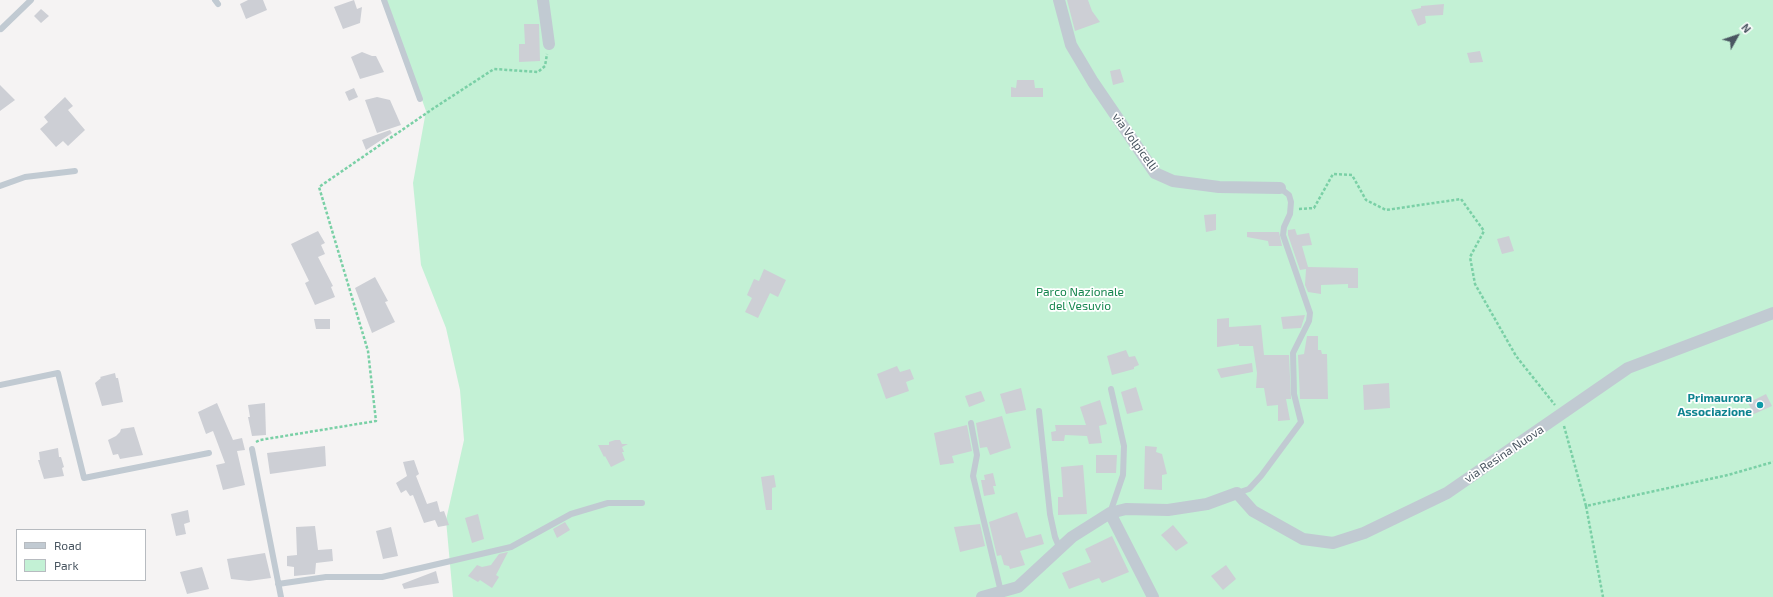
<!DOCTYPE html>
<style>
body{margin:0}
#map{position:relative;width:1773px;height:597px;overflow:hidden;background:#f5f3f3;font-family:"Exo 2",sans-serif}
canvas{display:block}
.legend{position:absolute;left:16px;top:529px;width:130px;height:52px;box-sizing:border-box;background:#fff;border:1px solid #b7bbc0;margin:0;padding:5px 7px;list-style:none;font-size:12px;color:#4a5661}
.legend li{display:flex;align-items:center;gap:8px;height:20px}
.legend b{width:20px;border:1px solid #b7bbc0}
.north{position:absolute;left:1717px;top:16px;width:40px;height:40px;-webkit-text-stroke:3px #fff;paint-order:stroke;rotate:50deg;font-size:11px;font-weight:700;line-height:16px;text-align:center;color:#4a5661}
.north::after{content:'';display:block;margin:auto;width:14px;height:18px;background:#4a5661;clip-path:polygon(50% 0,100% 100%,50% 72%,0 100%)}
</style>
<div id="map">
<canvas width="1773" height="597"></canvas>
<ul class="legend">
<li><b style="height:5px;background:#c1cad2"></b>Road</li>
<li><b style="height:11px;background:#c3f1d5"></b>Park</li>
</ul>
<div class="north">N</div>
</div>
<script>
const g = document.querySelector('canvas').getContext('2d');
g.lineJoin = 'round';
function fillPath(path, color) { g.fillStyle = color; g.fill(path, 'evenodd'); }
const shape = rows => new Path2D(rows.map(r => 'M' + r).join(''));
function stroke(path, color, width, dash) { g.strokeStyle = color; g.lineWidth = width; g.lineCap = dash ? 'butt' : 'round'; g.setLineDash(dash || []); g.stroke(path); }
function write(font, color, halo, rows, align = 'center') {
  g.font = font + ' "Exo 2",sans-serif'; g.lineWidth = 3.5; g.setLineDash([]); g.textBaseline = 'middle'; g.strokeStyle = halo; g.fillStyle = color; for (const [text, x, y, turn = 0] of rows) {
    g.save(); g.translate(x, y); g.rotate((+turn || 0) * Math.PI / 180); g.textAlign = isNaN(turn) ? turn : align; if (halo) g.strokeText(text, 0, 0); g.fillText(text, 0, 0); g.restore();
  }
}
const green = shape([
 [386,0,1773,0,1773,597,453,597,446,520,464,440,460,390,446,328,421,265,413,183,426,111]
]);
const building = shape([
 [248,0,263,0,267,10,246,19,240,4],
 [354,0,357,9,362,7,360,23,343,29,334,7],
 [1067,0,1088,0,1092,11,1100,22,1075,31],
 [1444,4,1443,15,1425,16,1426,23,1418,26,1411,10,1421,8,1421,6],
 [41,9,49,16,41,23,34,16],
 [524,24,539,24,540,61,519,62,519,44,525,44],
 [1480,51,1483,62,1470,63,1467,53],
 [362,52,372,56,376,56,384,72,360,79,351,57],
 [1120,69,1124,82,1113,85,1110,71],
 [1017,80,1034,80,1035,88,1043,88,1043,97,1011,97,1011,87,1016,88],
 [0,85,15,100,0,111],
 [354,88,358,97,349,101,345,92],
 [65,97,73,106,68,110,85,130,68,146,63,141,56,147,40,129,48,122,44,117],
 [377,97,390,100,401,125,377,133,365,100],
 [390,130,392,133,366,150,362,140],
 [1216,214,1216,230,1206,232,1204,215],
 [1295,229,1297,235,1309,233,1312,245,1302,246,1308,267,1358,268,1358,288,1348,288,1348,284,1321,285,1321,294,1308,292,1305,285,1306,269,1300,270,1288,235,1288,230],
 [318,231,325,243,321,245,325,254,318,257,333,286,331,287,335,297,315,305,305,283,309,281,291,244],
 [1247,232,1279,232,1282,246,1269,246,1268,241,1247,237],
 [1509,236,1514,251,1502,254,1497,239],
 [764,269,786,280,778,297,770,293,758,318,745,312,752,298,747,295,754,279,759,281],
 [375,277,388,301,385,302,395,322,372,333,355,288],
 [1305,315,1301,328,1283,329,1281,317],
 [1229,318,1229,327,1261,325,1264,355,1289,355,1291,399,1286,399,1290,420,1278,421,1278,405,1267,406,1264,388,1256,388,1257,373,1253,346,1239,346,1239,344,1217,347,1217,319],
 [314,319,330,319,330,329,316,329],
 [1307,336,1318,336,1318,350,1321,350,1322,354,1327,354,1328,399,1300,399,1298,355,1304,354],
 [1126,350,1129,357,1135,356,1139,365,1134,367,1134,369,1112,375,1107,356],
 [1252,363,1253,372,1221,378,1217,369],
 [897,366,900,372,910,369,914,379,906,382,909,391,886,399,877,374],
 [115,373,116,378,118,378,123,402,102,406,95,383,101,378,100,377],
 [1389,383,1390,408,1364,410,1363,385],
 [1136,387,1143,410,1127,414,1121,392],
 [1021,388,1026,410,1006,414,1000,394],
 [981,391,985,401,969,407,965,396],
 [1766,394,1772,406,1754,414,1748,403],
 [1100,400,1107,424,1099,426,1102,443,1089,444,1087,436,1065,435,1064,441,1052,441,1051,432,1056,431,1055,425,1086,425,1080,407],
 [217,403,233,440,242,438,245,450,237,451,245,485,223,490,216,465,225,463,213,431,206,434,198,412],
 [265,403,266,435,252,436,248,417,250,417,248,405],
 [1002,416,1011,448,990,455,987,447,980,448,976,423],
 [967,425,972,451,952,456,954,463,940,465,934,433],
 [134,427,143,455,120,459,118,454,113,455,108,440,116,436,120,432,121,429],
 [615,440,620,440,622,444,628,444,622,447,624,452,622,452,625,460,611,467,605,456,604,457,598,445,609,445,609,442],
 [325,446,326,466,270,474,267,453],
 [1145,446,1157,447,1156,452,1162,454,1167,474,1162,475,1162,490,1144,489],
 [58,448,59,457,61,457,64,467,62,468,64,476,44,479,38,460,40,460,39,452],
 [1096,455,1117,455,1116,473,1096,473],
 [414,460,419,474,416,476,427,504,437,501,440,512,444,511,449,525,438,527,435,520,424,523,413,495,410,496,406,490,401,493,396,483,407,476,403,462],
 [1083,465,1087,514,1058,515,1058,497,1063,497,1061,467],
 [993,473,996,486,993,486,995,494,984,496,981,480,985,480,984,475],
 [774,475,776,487,772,488,772,510,766,510,761,477],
 [188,510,190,522,184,524,186,534,176,536,171,514],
 [1017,512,1026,538,1041,534,1044,544,1020,551,1025,565,1010,569,1009,566,1004,565,1001,555,997,556,989,522],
 [478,514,484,539,472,543,465,518],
 [565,522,570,530,557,538,553,529],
 [980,524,985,546,960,552,954,527],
 [1173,525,1188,543,1176,551,1161,535],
 [315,526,318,550,332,549,333,561,316,563,315,574,294,576,294,567,287,566,287,556,297,555,296,527],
 [391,527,398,556,383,559,376,531],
 [1112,536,1129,572,1102,583,1099,578,1069,589,1062,573,1091,562,1085,549],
 [508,552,496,575,499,577,492,588,480,580,478,582,468,576,477,565,482,567,491,565,499,554],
 [265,553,271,578,249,581,231,579,227,559],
 [1226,565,1236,579,1223,590,1211,576],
 [202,567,209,589,187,594,180,572],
 [436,571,439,583,404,589,402,584]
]);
const path = shape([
 [1299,209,1314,208,1333,174,1352,175,1366,200,1386,210,1461,199,1484,231,1470,257,1475,284,1516,356,1555,405],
 [1564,426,1586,506,1728,475,1773,462],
 [256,442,260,440,376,421,368,351,319,187,434,108,494,69,538,72,545,66,547,54],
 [1586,506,1603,597]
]);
const lane = shape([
 [215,0,218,4],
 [384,0,420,99],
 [1,29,31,0],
 [0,186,25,177,75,171],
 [0,385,58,373,84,478,209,453],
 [1039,411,1050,514,1055,537,1060,549],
 [971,423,977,455,973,476,1001,592],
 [252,449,281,597],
 [1237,493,1249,489,1261,476,1301,422,1294,394,1293,353,1309,321,1310,313,1283,235,1284,227,1290,214,1291,202,1289,195,1280,188],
 [1110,513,1123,475,1124,446,1111,389],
 [278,584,326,577,382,577,511,547,571,514,608,503,642,503]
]);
const street = shape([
 [543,0,549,44],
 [1059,0,1071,45,1093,82,1155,173,1173,181,1219,187,1280,188],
 [1110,513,1153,597],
 [982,597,1018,587,1072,537,1110,513,1126,509,1168,510,1207,504,1237,493,1253,511,1303,539,1333,543,1364,533,1447,493,1628,368,1773,313]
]);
const markers = [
 [1760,405,4,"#0f9aa8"]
];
const streetNames = [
 ["via Volpicelli",1135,142,54],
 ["via Resina Nuova",1504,454,-34]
];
const parkNames = [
 ["Parco Nazionale",1080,292],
 ["del Vesuvio",1080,306]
];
const cultureNames = [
 ["Primaurora",1752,398],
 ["Associazione",1752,412]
];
fillPath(green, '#c3f1d5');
fillPath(building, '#cdcfd5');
stroke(path, '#7ad0a6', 2.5, [3, 2]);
stroke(lane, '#c1cad2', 6);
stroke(street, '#c1cad2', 12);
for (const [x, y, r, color] of markers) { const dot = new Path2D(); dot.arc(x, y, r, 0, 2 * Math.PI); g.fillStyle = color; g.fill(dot); stroke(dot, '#fff', 1.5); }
write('12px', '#4a5661', '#fff', streetNames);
write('12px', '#17864f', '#fff', parkNames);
write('bold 12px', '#0d838f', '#fff', cultureNames, 'right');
</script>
